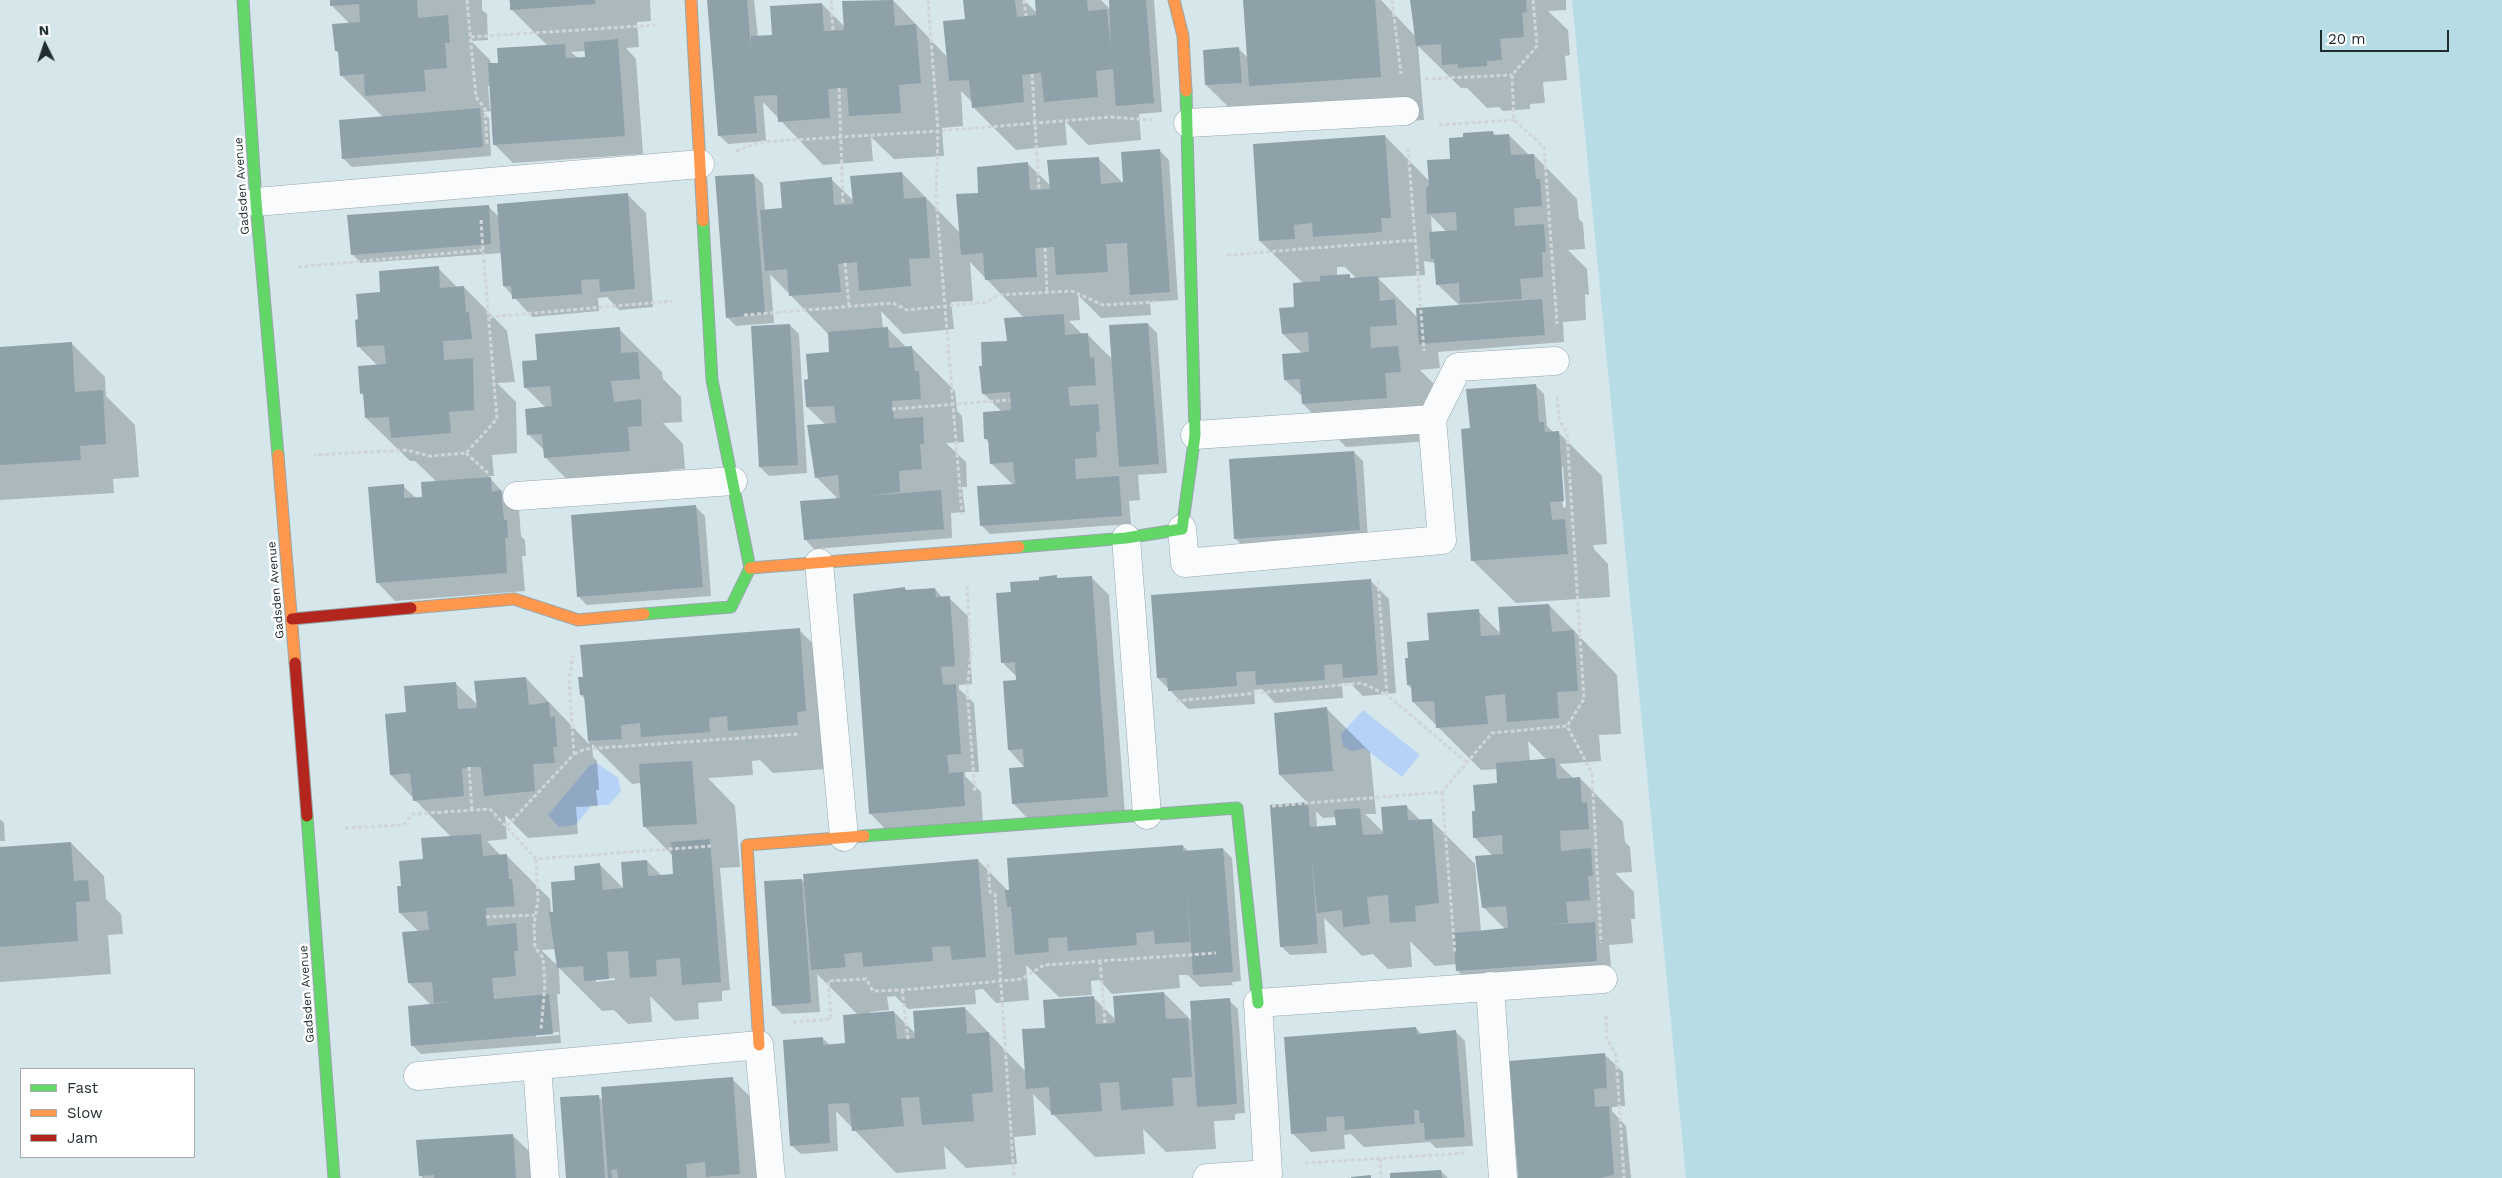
<!DOCTYPE html>
<style>
body{margin:0}
#map{position:relative;width:2502px;height:1178px;overflow:hidden;background:#d6e7ec;font-family:"Work Sans",sans-serif}
canvas{display:block}
.legend{position:absolute;left:20px;top:1068px;width:175px;height:90px;box-sizing:border-box;background:#fff;border:1px solid #a6abac;margin:0;padding:6px 9px;list-style:none;font-size:15px;color:#202d30}
.legend li{display:flex;align-items:center;gap:10px;height:25px}
.legend b{width:25px;border:1px solid #a6abac}
.north{position:absolute;left:20px;top:20px;width:50px;height:50px;-webkit-text-stroke:4px #fff;paint-order:stroke;rotate:356deg;font-size:14px;font-weight:700;line-height:20px;text-align:center;color:#202d30}
.north::after{content:'';display:block;margin:auto;width:18px;height:22px;background:#202d30;clip-path:polygon(50% 0,100% 100%,50% 72%,0 100%)}
.scale{position:absolute;left:2320px;top:30px;width:129px;height:22px;box-sizing:border-box;border:2px solid #202d30;border-top:0;padding-left:6px;font-size:15px;line-height:18px;white-space:nowrap;color:#202d30;-webkit-text-stroke:4px #fff;paint-order:stroke}
</style>
<div id="map">
<canvas width="2502" height="1178"></canvas>
<ul class="legend">
<li><b style="height:6px;background:#63d668"></b>Fast</li>
<li><b style="height:6px;background:#ff974d"></b>Slow</li>
<li><b style="height:6px;background:#b3261e"></b>Jam</li>
</ul>
<div class="north">N</div>
<div class="scale">20 m</div>
</div>
<script>
const g = document.querySelector('canvas').getContext('2d');
g.lineJoin = 'round';
function fillPath(path, color) { g.fillStyle = color; g.fill(path, 'evenodd'); }
const shape = rows => new Path2D(rows.map(r => 'M' + r).join(''));
function stroke(path, color, width, dash) { g.strokeStyle = color; g.lineWidth = width; g.lineCap = dash ? 'butt' : 'round'; g.setLineDash(dash || []); g.stroke(path); }
function write(font, color, halo, rows, align = 'center') {
  g.font = font + ' "Work Sans",sans-serif'; g.lineWidth = 5; g.setLineDash([]); g.textBaseline = 'middle'; g.strokeStyle = halo; g.fillStyle = color; for (const [text, x, y, turn = 0] of rows) {
    g.save(); g.translate(x, y); g.rotate((+turn || 0) * Math.PI / 180); g.textAlign = isNaN(turn) ? turn : align; if (halo) g.strokeText(text, 0, 0); g.fillText(text, 0, 0); g.restore();
  }
}
const green = shape([
 [1572,0,2502,0,2502,1178,1686,1178]
]);
const water = shape([
 [1363,710,1420,755,1402,777,1364,748,1352,751,1343,746,1341,734],
 [597,763,618,778,621,791,609,805,592,805,575,825,559,827,548,815,590,765]
]);
const shadow = shape([
 [331,0,482,0,482,10,487,14,488,40,471,41,490,60,491,64,499,64,548,46,512,10,509,0,650,0,651,21,637,22,639,47,626,48,636,59,643,154,513,163,495,145,492,111,483,112,489,118,491,156,352,167,343,158,383,117,341,75,340,54,336,51,350,24,332,6],
 [586,51,586,58,578,58,571,52],
 [488,86,490,86,492,109,490,109],
 [709,0,754,0,758,37,773,36,822,4,845,27,843,3,893,0,948,58,966,20,965,0,1024,0,1037,13,1036,0,1101,0,1111,10,1110,0,1154,0,1162,112,1139,114,1141,140,1088,145,1065,121,1067,145,1016,150,973,107,973,103,961,91,963,126,942,128,944,156,894,159,871,137,873,161,823,165,763,102,766,141,728,144,719,135],
 [1244,0,1381,0,1417,38,1412,0,1566,0,1566,10,1548,11,1568,30,1570,55,1565,56,1567,80,1543,82,1545,103,1530,104,1530,109,1503,111,1499,107,1487,108,1467,88,1461,88,1418,46,1424,120,1294,129,1250,128,1206,85,1239,49,1249,59],
 [1493,132,1496,136,1509,135,1529,155,1534,155,1577,199,1579,219,1583,223,1585,249,1568,250,1587,269,1589,295,1585,294,1586,320,1563,322,1564,342,1438,352,1440,368,1420,370,1441,391,1430,441,1346,447,1303,404,1303,397,1285,380,1283,355,1303,354,1283,334,1296,308,1303,283,1260,241,1385,136,1430,182,1452,160],
 [1431,216,1447,232,1432,233],
 [1424,261,1436,263,1437,284,1460,306,1418,318,1378,278,1425,275],
 [1337,267,1345,267,1357,279,1352,279,1349,276,1337,276],
 [1160,151,1169,160,1178,300,1150,302,1151,315,1101,318,1078,295,1080,320,1069,321,1083,335,1088,335,1113,360,1148,324,1157,333,1167,473,1138,475,1140,500,1129,501,1131,524,990,534,981,525,1013,485,991,463,989,443,986,439,1002,412,983,393,984,367,1008,342,1024,318,970,262,973,301,951,302,954,329,903,334,881,311,883,328,887,328,907,348,912,348,955,391,957,411,962,416,964,442,946,443,966,462,967,487,962,487,965,512,951,513,952,538,814,549,805,539,838,499,816,477,826,425,807,407,831,353,829,335,770,274,774,323,736,326,727,317,754,175,763,184,765,211,783,209,831,179,854,201,902,173,961,234,980,194,1028,164,1051,186,1098,158,1124,184],
 [627,194,646,213,653,307,619,310,607,297,598,298,599,311,532,317,504,286,502,253,361,263,352,254,488,206,499,217],
 [438,268,458,288,464,287,507,331,515,382,497,383,516,402,517,453,492,455,494,476,488,476,519,510,521,536,525,540,526,556,522,556,525,591,395,601,377,582,403,486,416,498,423,498,437,482,415,461,410,461,366,418,365,397,361,393,378,366,358,346,360,320,381,293],
 [790,325,799,334,807,473,769,476,760,467],
 [619,329,662,372,663,379,681,397,682,422,663,423,683,444,685,469,670,470,673,494,588,501,545,457,544,450,528,434,546,408,525,387,538,361],
 [71,343,105,377,106,396,135,425,139,477,113,479,114,493,0,500,0,348],
 [1535,385,1544,394,1547,426,1554,433,1559,433,1602,476,1607,544,1593,545,1594,549,1608,564,1610,597,1516,603,1472,560,1473,429],
 [1560,467,1563,467,1566,507,1563,508],
 [1354,452,1363,461,1368,539,1245,548,1236,539],
 [696,507,705,516,711,596,587,605,578,596],
 [1056,577,1059,579,1091,577,1109,595,1125,815,1031,822,1013,803,1025,768,1009,750,1017,677,1002,662,1012,593],
 [1370,580,1389,599,1396,693,1363,696,1350,683,1342,683,1343,698,1275,703,1262,689,1254,690,1255,704,1188,709,1158,678],
 [904,588,908,591,935,589,943,598,949,598,968,616,972,684,959,685,959,689,974,703,979,772,965,772,965,776,981,792,983,824,888,832,870,813],
 [1549,605,1617,675,1621,734,1599,735,1601,761,1559,764,1574,779,1580,778,1623,822,1625,842,1630,847,1632,872,1615,873,1634,892,1635,919,1631,919,1633,943,1609,945,1611,966,1466,979,1457,970,1457,964,1435,966,1410,941,1412,967,1388,969,1373,954,1362,956,1324,918,1327,953,1290,955,1281,946,1272,806,1309,804,1280,775,1327,709,1370,752,1376,814,1365,814,1385,834,1406,806,1421,821,1431,820,1475,864,1481,932,1506,930,1483,907,1493,856,1475,838,1476,812,1499,785,1498,769,1481,770,1413,702,1412,689,1408,685,1430,641,1478,611,1501,634],
 [1528,741,1547,760,1530,761],
 [1316,811,1323,818,1336,817,1337,826,1317,827],
 [799,630,843,673,841,768,773,773,760,760,752,761,753,775,708,778,735,806,740,867,720,868,730,990,722,991,722,1001,698,1003,699,1019,675,1021,650,996,652,1022,628,1024,614,1010,602,1011,559,968,560,994,557,994,561,1043,421,1054,412,1045,432,1006,409,983,419,932,400,913,402,887,424,860,451,837,391,775,408,714,455,683,478,705,526,678,589,744,585,699,581,695],
 [592,744,632,784,641,783,644,826,673,856,675,878,662,876,647,861,625,890,600,865,576,881,555,913,551,913,550,899,506,855,501,856,487,841,507,839,505,815,528,838,578,834,576,807,598,806,596,790,599,790,597,761,593,757],
 [556,949,559,967,541,950],
 [615,978,615,980,596,982,596,979],
 [559,1032,559,1035,536,1037,536,1034],
 [0,819,4,823,5,841,0,841],
 [71,843,104,876,106,899,121,914,123,934,108,935,111,974,0,982,0,848],
 [1183,846,1188,851,1223,849,1232,858,1241,981,1232,982,1233,985,1200,987,1188,975,1179,975,1180,988,1112,994,1099,980,1091,981,1092,995,1059,997,1026,965,1029,1000,996,1003,983,989,975,990,976,1004,908,1009,895,996,887,997,889,1010,870,1012,870,1014,894,1012,916,1034,965,1008,1026,1072,1046,1029,1094,998,1116,1020,1164,993,1193,1022,1229,1000,1238,1009,1245,1113,1235,1114,1235,1120,1214,1121,1216,1149,1166,1152,1143,1129,1145,1154,1095,1157,1033,1094,1036,1135,1014,1137,1017,1164,966,1168,944,1146,946,1169,896,1173,836,1111,838,1151,801,1154,791,1145,822,1038,830,1045,847,1044,858,1015,817,974,820,1012,782,1014,773,1005,802,880,805,883,978,860,1010,893],
 [1416,1028,1422,1035,1456,1032,1465,1041,1473,1146,1436,1148,1430,1142,1364,1147,1351,1134,1344,1135,1345,1149,1311,1152,1293,1134],
 [1604,1054,1623,1072,1625,1106,1612,1107,1612,1111,1626,1126,1631,1178,1519,1178],
 [732,1079,776,1122,780,1178,568,1178,598,1096,603,1101],
 [512,1135,531,1153,532,1178,423,1178,420,1175],
 [1441,1171,1448,1178,1391,1178]
]);
const building = shape([
 [330,0,417,0,418,18,448,15,450,43,445,43,447,68,424,70,426,91,365,96,364,74,340,76,338,51,335,51,332,24,360,22,359,4,330,6],
 [510,0,595,0,596,4,510,10],
 [707,0,747,0,751,48,751,36,772,35,770,6,822,3,824,31,844,30,842,1,893,0,895,26,916,24,921,83,899,85,901,113,849,116,847,88,828,89,830,118,778,122,777,95,754,96,757,133,718,136],
 [963,0,1015,0,1017,17,1036,15,1035,0,1087,0,1088,11,1107,9,1111,49,1109,0,1146,0,1154,103,1116,106,1113,69,1096,71,1098,97,1044,102,1041,73,1022,75,1024,102,972,108,969,80,949,81,943,21,965,19],
 [1243,0,1375,0,1381,77,1249,86],
 [1410,0,1526,0,1527,12,1522,13,1524,37,1500,39,1502,60,1487,61,1487,66,1458,68,1458,64,1442,65,1441,44,1416,46],
 [618,39,625,136,493,145,488,63,498,63,497,48,565,44,566,58,585,57,584,42],
 [1239,47,1242,83,1205,85,1203,50],
 [480,108,483,147,342,159,339,120],
 [1493,131,1493,135,1509,134,1511,155,1534,154,1536,179,1540,179,1542,206,1514,208,1515,226,1544,224,1546,252,1542,252,1543,277,1520,279,1522,299,1460,303,1459,283,1436,285,1434,259,1431,259,1429,232,1457,230,1456,212,1427,214,1426,187,1429,186,1427,160,1450,159,1449,138,1463,137,1463,133],
 [1385,135,1391,218,1381,218,1382,232,1313,237,1312,223,1294,225,1295,239,1259,241,1253,144],
 [1160,149,1170,292,1130,295,1127,243,1106,244,1108,272,1056,275,1054,247,1035,248,1037,277,985,280,983,253,961,255,956,194,978,193,977,167,1028,162,1030,190,1050,189,1047,160,1099,157,1101,184,1123,182,1121,152],
 [902,172,904,199,926,197,930,258,909,259,911,286,859,291,857,262,838,264,841,292,789,296,787,269,765,271,760,210,782,208,780,182,832,177,834,205,853,204,850,176],
 [754,174,765,314,726,318,715,176],
 [628,193,635,289,600,292,599,279,581,280,582,294,512,299,511,286,503,286,497,204],
 [489,205,491,244,351,255,347,215],
 [439,266,440,288,464,286,466,312,469,312,472,339,443,341,444,360,473,358,474,410,449,412,451,433,391,438,389,417,365,418,363,393,360,394,358,366,386,364,384,345,357,347,355,320,358,319,356,294,380,292,379,271],
 [1350,274,1350,278,1378,276,1380,301,1395,299,1397,325,1370,327,1371,348,1398,346,1401,372,1385,373,1387,398,1302,404,1300,379,1284,380,1282,354,1309,352,1308,332,1282,334,1279,308,1294,307,1293,283,1320,281,1320,276],
 [1542,299,1545,335,1419,344,1416,308],
 [1064,314,1065,335,1088,333,1090,358,1094,357,1096,385,1068,387,1070,406,1098,404,1100,431,1096,432,1097,457,1075,459,1076,479,1119,476,1122,516,980,526,977,486,1015,484,1013,462,990,464,988,439,984,439,983,412,1011,410,1010,392,982,394,979,366,982,366,981,342,1007,341,1004,318],
 [1148,323,1159,464,1119,467,1109,325],
 [790,324,798,465,759,467,751,326],
 [620,327,621,353,638,352,640,379,611,381,614,402,641,399,642,426,628,427,630,451,544,458,542,434,527,435,525,409,552,406,550,386,524,388,522,361,537,360,535,334],
 [888,327,889,348,912,346,915,371,919,371,921,399,892,401,894,419,923,417,924,444,920,444,922,469,899,471,900,492,869,496,941,490,944,529,804,540,800,501,840,498,838,475,815,478,807,425,836,423,834,406,806,407,804,380,808,379,806,354,829,352,828,332],
 [72,342,75,392,103,390,106,444,80,446,81,460,0,465,0,347],
 [1536,384,1539,422,1544,422,1545,432,1559,431,1564,501,1550,502,1552,520,1565,519,1568,554,1471,561,1461,429,1470,428,1466,389],
 [1354,451,1360,530,1234,539,1229,459],
 [491,477,492,492,501,490,504,520,507,520,508,538,505,538,507,573,376,583,368,487,404,484,404,498,422,497,421,482],
 [696,505,703,587,577,597,571,515],
 [1057,575,1057,578,1092,576,1108,797,1012,804,1009,768,1024,767,1023,749,1008,750,1003,681,1016,680,1015,662,1001,663,996,593,1011,592,1010,582,1039,580,1039,577],
 [1371,579,1378,675,1343,678,1342,664,1324,665,1325,680,1256,685,1255,671,1236,672,1237,686,1168,691,1167,678,1157,678,1151,595],
 [905,587,905,590,935,588,936,597,950,596,955,666,941,667,943,685,956,684,961,754,947,755,949,773,963,772,965,806,869,814,853,594],
 [1549,604,1552,632,1574,630,1578,691,1557,692,1559,718,1507,722,1505,694,1485,696,1488,724,1436,728,1434,701,1412,702,1411,685,1407,685,1405,658,1408,658,1407,642,1429,640,1427,613,1479,609,1481,636,1500,635,1498,607],
 [800,628,806,711,797,712,798,725,728,731,727,716,709,718,710,732,641,737,640,723,621,725,622,739,588,741,584,695,580,695,578,677,583,677,580,645],
 [526,677,529,705,549,702,550,717,555,716,557,747,553,747,555,763,533,764,535,791,484,796,481,767,469,767,462,769,464,796,413,801,410,773,390,775,385,714,406,712,404,686,456,682,458,709,477,708,474,681],
 [1327,707,1333,771,1279,775,1274,713],
 [1555,758,1557,779,1580,777,1582,803,1587,802,1589,829,1560,831,1561,851,1591,848,1593,876,1588,876,1590,900,1566,902,1568,923,1549,925,1595,922,1597,961,1456,971,1453,933,1508,928,1506,906,1482,908,1475,856,1503,854,1502,835,1473,838,1472,811,1475,811,1473,785,1497,783,1496,763],
 [692,761,697,824,643,827,639,764],
 [1308,802,1310,827,1336,825,1334,810,1360,808,1363,835,1383,834,1381,807,1407,805,1408,820,1432,819,1439,903,1415,906,1416,921,1390,923,1388,895,1367,897,1370,924,1343,927,1342,910,1317,913,1311,849,1318,944,1280,947,1270,805],
 [481,834,483,856,507,854,509,879,512,879,515,906,486,908,487,926,516,923,518,951,514,951,516,976,492,978,494,999,549,994,553,1034,411,1046,408,1006,454,1002,434,1003,432,982,408,983,402,932,429,930,427,911,399,913,397,886,401,886,399,861,423,859,421,838],
 [710,839,721,982,682,985,680,958,656,960,657,976,630,978,628,951,607,952,609,979,584,981,583,966,557,968,549,912,553,912,551,882,575,880,574,866,600,863,603,890,623,888,621,862,647,860,648,876,673,874,671,842],
 [71,842,74,881,88,880,90,901,76,902,78,941,0,947,0,847],
 [1183,845,1183,851,1223,848,1233,972,1193,975,1186,879,1190,942,1155,944,1154,931,1136,933,1137,945,1068,951,1067,937,1048,938,1049,952,1015,955,1011,907,1007,907,1005,890,1009,890,1007,858],
 [978,859,986,957,952,960,950,946,932,947,933,961,863,967,862,952,844,954,846,967,811,970,803,874],
 [802,879,811,1003,772,1006,764,881],
 [1164,992,1166,1019,1188,1018,1192,1077,1172,1078,1174,1106,1121,1110,1119,1082,1100,1083,1102,1111,1051,1115,1049,1087,1026,1089,1022,1029,1045,1028,1043,1000,1094,996,1096,1024,1115,1023,1113,996],
 [1230,998,1237,1104,1197,1107,1190,1001],
 [965,1007,967,1034,989,1032,993,1092,972,1094,974,1121,922,1125,919,1097,901,1098,904,1126,852,1131,849,1103,828,1104,830,1143,790,1146,783,1040,823,1037,823,1045,845,1043,843,1015,894,1011,897,1039,915,1038,913,1011],
 [1416,1027,1417,1034,1456,1030,1465,1137,1425,1140,1424,1123,1420,1123,1419,1110,1414,1110,1415,1124,1345,1130,1344,1116,1326,1117,1327,1131,1291,1134,1284,1037],
 [1605,1053,1607,1088,1594,1089,1595,1107,1609,1106,1614,1175,1600,1178,1518,1178,1509,1061],
 [733,1077,740,1174,706,1177,705,1162,686,1164,687,1178,618,1178,617,1169,611,1170,612,1178,608,1178,601,1087],
 [599,1095,605,1178,566,1178,560,1097],
 [513,1134,516,1178,434,1178,434,1175,419,1176,416,1140],
 [1441,1170,1442,1178,1390,1178,1390,1173],
 [1371,1175,1371,1178,1351,1178,1351,1177]
]);
const path = shape([
 [467,0,476,97,485,109,487,145],
 [831,0,833,31],
 [928,0,938,131,936,197,962,515],
 [1024,0,1026,16],
 [1392,0,1401,74],
 [1533,0,1537,46,1512,75,1514,120,1544,147,1557,324],
 [471,37,655,25],
 [1032,74,1039,189],
 [1425,79,1512,75],
 [839,88,843,205],
 [1439,125,1514,120],
 [1408,148,1424,351],
 [736,151,760,142,938,131,1111,117,1152,120],
 [481,220,483,250],
 [1045,248,1047,292],
 [1227,255,1416,240],
 [845,263,849,306],
 [298,267,483,250,497,419,466,453,430,456,406,450,314,455],
 [744,315,893,303,907,310,987,302,997,295,1072,291,1103,305,1155,302],
 [489,317,672,301],
 [1557,397,1559,419,1567,433,1584,699,1567,726],
 [892,409,1010,400],
 [466,453,488,473],
 [1378,581,1387,695,1467,763],
 [967,586,971,653,967,690,975,792],
 [1176,701,1362,683,1387,695],
 [574,754,585,749,799,734],
 [469,767,472,810],
 [1442,792,1455,954],
 [1272,806,1442,792,1492,733,1567,726,1592,773,1601,943],
 [507,826,574,754,569,680,573,656],
 [345,828,403,825,413,814,490,809,536,859,711,846],
 [536,859,538,901,534,924,535,947,543,958,545,985,541,1029],
 [988,864,990,892,995,894,1014,1178],
 [486,917,535,915],
 [1100,961,1105,1023],
 [902,990,908,1039],
 [1606,1016,1607,1039,1616,1055,1624,1178],
 [793,1022,831,1019,828,981,866,979,873,991,902,990,1022,979,1044,965,1216,953],
 [1380,1158,1381,1178],
 [1305,1163,1466,1153]
]);
const street = shape([
 [1188,123,1405,111],
 [256,202,700,164],
 [1432,419,1458,367,1555,361],
 [517,496,733,481],
 [1182,529,1185,563,1442,540,1432,419,1195,435],
 [1126,538,1147,815],
 [819,563,844,837],
 [1490,986,1503,1178],
 [537,1065,545,1178],
 [418,1076,759,1045,771,1178],
 [1207,1178,1268,1174,1258,1003,1603,979]
]);
const fast = shape([
 [243,0,256,202,278,455],
 [1019,547,1126,538,1182,529,1195,435,1186,91],
 [644,614,731,607,750,568,712,380,703,221],
 [307,816,334,1178],
 [864,836,1237,808,1258,1003]
]);
const slow = shape([
 [691,0,703,221],
 [1174,0,1183,36,1186,91],
 [278,455,295,663],
 [750,568,1019,547],
 [411,608,514,599,578,620,644,614],
 [759,1045,747,845,864,836]
]);
const jam = shape([
 [292,619,411,608],
 [295,663,307,816]
]);
const streetNames = [
 ["Gadsden Avenue",242,186,-94],
 ["Gadsden Avenue",276,590,-95],
 ["Gadsden Avenue",307,994,-94]
];
fillPath(green, '#b8dce6');
fillPath(water, '#b6d2f6');
fillPath(shadow, '#0003');
fillPath(building, '#8ea0a8');
stroke(street, '#98a6aa', 29);
stroke(fast, '#98a6aa', 13);
stroke(slow, '#98a6aa', 13);
stroke(jam, '#98a6aa', 13);
stroke(path, '#d0d5d7', 3, [4, 2.5]);
stroke(street, '#f9fbfc', 28);
stroke(fast, '#63d668', 11);
stroke(slow, '#ff974d', 11);
stroke(jam, '#b3261e', 11);
write('12px', '#202d30', '#fff', streetNames);
</script>
